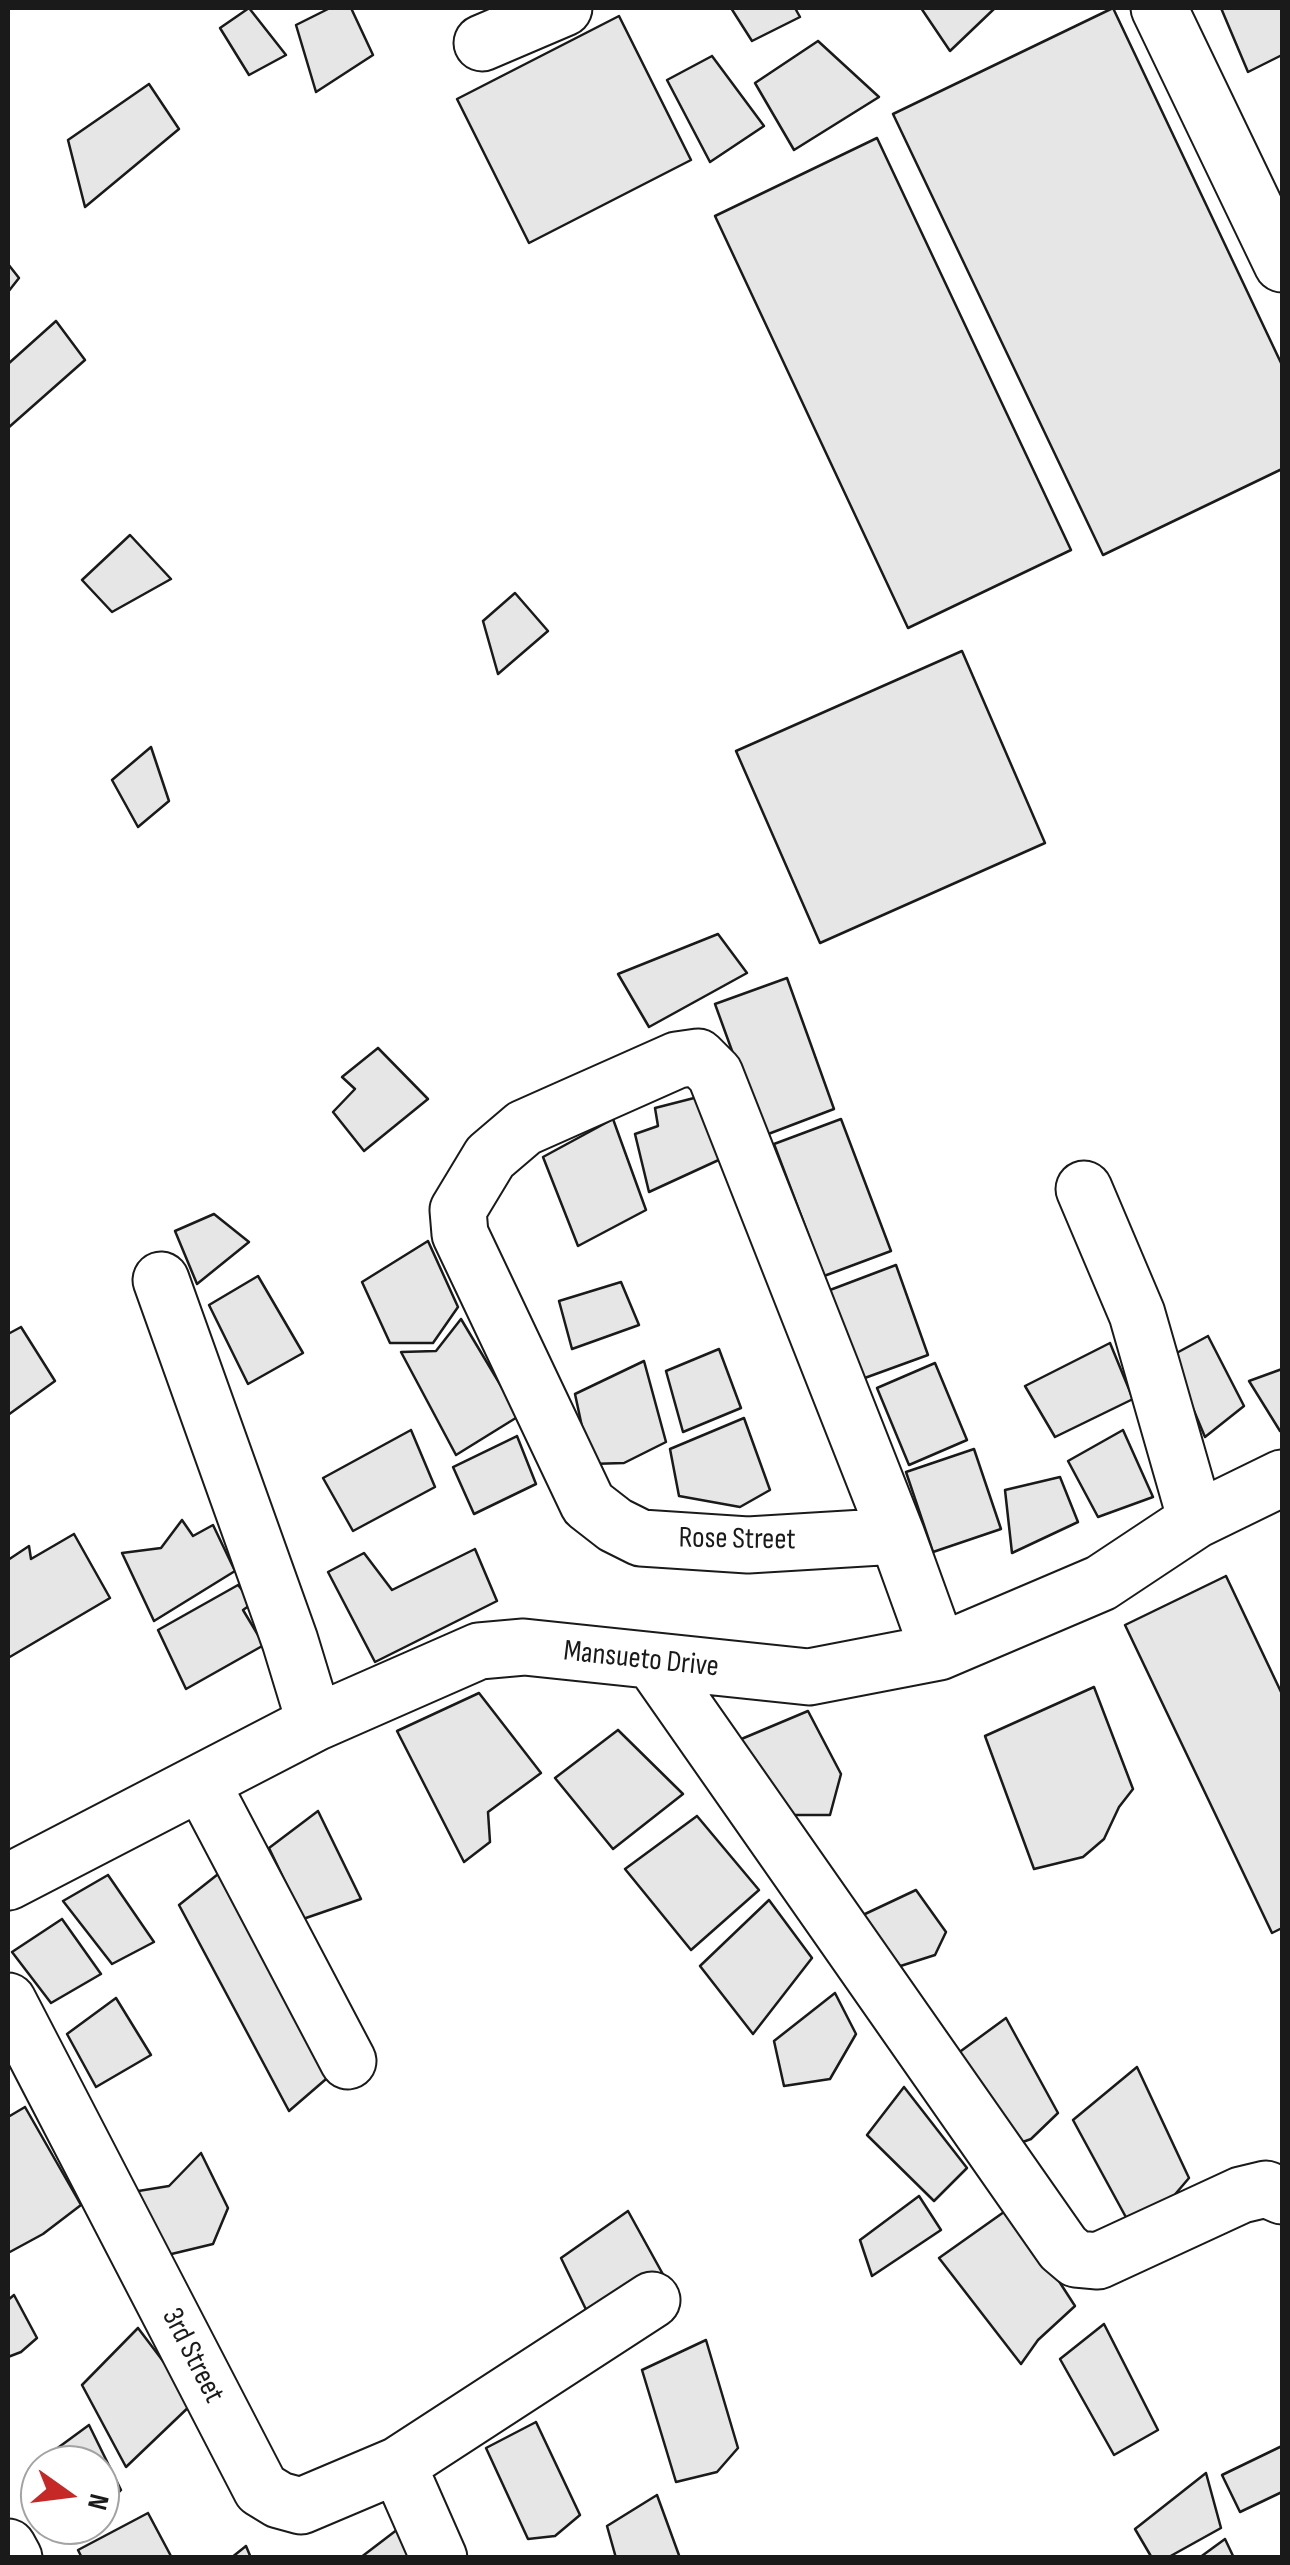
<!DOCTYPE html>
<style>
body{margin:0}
#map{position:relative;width:1290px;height:2565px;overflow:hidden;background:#fff;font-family:"Sofia Sans Condensed",sans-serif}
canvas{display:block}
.frame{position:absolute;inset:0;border:10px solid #1a1a1a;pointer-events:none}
.north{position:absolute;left:20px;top:2445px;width:100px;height:100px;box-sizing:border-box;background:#fff;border:2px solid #a3a3a3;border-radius:50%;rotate:104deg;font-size:28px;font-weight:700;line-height:40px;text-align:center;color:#1a1a1a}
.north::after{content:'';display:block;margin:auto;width:35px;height:45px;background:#c62828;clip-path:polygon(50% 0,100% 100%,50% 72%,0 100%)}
</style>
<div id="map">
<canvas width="1290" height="2565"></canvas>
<div class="frame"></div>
<div class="north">N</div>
</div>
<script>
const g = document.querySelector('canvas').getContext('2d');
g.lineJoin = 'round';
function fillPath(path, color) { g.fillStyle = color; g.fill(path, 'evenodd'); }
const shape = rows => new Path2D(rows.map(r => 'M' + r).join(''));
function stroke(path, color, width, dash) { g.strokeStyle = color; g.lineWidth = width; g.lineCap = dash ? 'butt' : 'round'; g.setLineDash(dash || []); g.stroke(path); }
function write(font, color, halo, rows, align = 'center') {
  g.font = font + ' "Sofia Sans Condensed",sans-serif'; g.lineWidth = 8; g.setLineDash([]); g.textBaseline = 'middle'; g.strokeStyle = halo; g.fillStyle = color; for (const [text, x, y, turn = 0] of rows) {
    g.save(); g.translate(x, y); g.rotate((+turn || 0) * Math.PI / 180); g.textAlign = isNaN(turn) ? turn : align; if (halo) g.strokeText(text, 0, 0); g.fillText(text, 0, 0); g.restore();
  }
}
const building = shape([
 [249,8,286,55,249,75,220,28,249,8],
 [330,8,351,8,373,55,316,92,296,25,330,8],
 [731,8,795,8,800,17,752,41,731,8],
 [921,8,995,8,950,51,921,8],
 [1113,8,1282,365,1282,469,1103,555,893,114,1113,8],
 [1221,8,1282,8,1282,55,1248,72,1221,8],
 [619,16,691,160,529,243,457,99,619,16],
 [818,41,879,97,794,150,755,83,818,41],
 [712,56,764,126,710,162,667,80,712,56],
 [149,84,179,129,85,207,68,140,149,84],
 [877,138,1071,550,908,628,715,216,877,138],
 [8,264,19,278,8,292,8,264],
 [56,321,85,360,8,428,8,364,56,321],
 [130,535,171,579,112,612,82,580,130,535],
 [515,593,548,631,498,674,483,621,515,593],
 [962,651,1045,843,820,943,736,751,962,651],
 [151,747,169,801,138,827,112,780,151,747],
 [718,934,747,973,649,1027,618,974,718,934],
 [787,978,834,1109,763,1136,715,1004,787,978],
 [378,1048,428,1099,364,1151,333,1112,355,1089,342,1077,378,1048],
 [698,1097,723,1158,649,1192,635,1134,658,1126,655,1108,698,1097],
 [613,1119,646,1210,578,1246,543,1157,613,1119],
 [841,1119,891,1251,824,1276,774,1144,841,1119],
 [214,1214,249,1242,197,1284,175,1231,214,1214],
 [428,1241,458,1307,433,1343,390,1343,362,1282,428,1241],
 [896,1265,928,1355,862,1379,830,1290,896,1265],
 [258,1276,303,1353,248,1384,209,1305,258,1276],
 [621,1282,639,1325,572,1349,559,1301,621,1282],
 [461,1319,519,1416,456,1455,401,1352,436,1351,461,1319],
 [21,1327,55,1381,8,1415,8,1334,21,1327],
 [1208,1336,1244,1406,1205,1437,1171,1356,1208,1336],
 [1110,1343,1133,1399,1055,1437,1025,1386,1110,1343],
 [719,1349,741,1408,683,1432,666,1371,719,1349],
 [644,1361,666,1442,624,1463,590,1464,575,1394,644,1361],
 [935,1363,967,1440,909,1465,877,1388,935,1363],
 [1282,1369,1282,1429,1280,1431,1249,1381,1282,1369],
 [744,1418,770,1490,740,1507,679,1496,670,1449,744,1418],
 [411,1430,435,1487,353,1531,323,1478,411,1430],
 [1123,1430,1153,1497,1098,1517,1068,1461,1123,1430],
 [517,1436,536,1484,474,1514,453,1467,517,1436],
 [974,1449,1001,1529,933,1552,906,1472,974,1449],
 [1060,1477,1078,1522,1012,1553,1005,1490,1060,1477],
 [182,1520,193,1536,213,1525,235,1571,154,1621,122,1553,161,1548,182,1520],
 [74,1534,110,1598,8,1658,8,1560,29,1546,31,1559,74,1534],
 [475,1549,497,1601,375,1662,328,1572,364,1553,392,1590,475,1549],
 [1226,1576,1282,1694,1282,1928,1272,1933,1125,1625,1226,1576],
 [238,1585,253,1603,243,1610,264,1645,186,1689,158,1630,238,1585],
 [1094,1687,1133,1789,1119,1807,1104,1839,1083,1857,1034,1869,985,1736,1094,1687],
 [479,1693,541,1773,488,1812,490,1842,464,1862,397,1731,479,1693],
 [808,1711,841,1774,830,1815,777,1815,739,1740,808,1711],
 [618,1730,683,1794,613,1849,555,1778,618,1730],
 [318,1811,361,1899,303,1919,269,1848,318,1811],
 [697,1816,759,1890,691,1950,625,1869,697,1816],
 [227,1867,340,2067,289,2111,179,1905,227,1867],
 [108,1875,154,1942,112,1964,63,1901,108,1875],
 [916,1890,946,1932,935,1955,888,1970,848,1922,916,1890],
 [769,1900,812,1958,753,2034,700,1966,769,1900],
 [62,1919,101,1974,51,2003,12,1952,62,1919],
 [835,1993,856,2034,830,2079,784,2086,774,2041,835,1993],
 [116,1998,151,2055,96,2087,67,2034,116,1998],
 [1006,2018,1058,2113,1031,2139,1006,2148,950,2059,1006,2018],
 [1137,2067,1189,2178,1166,2205,1128,2221,1073,2120,1137,2067],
 [904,2087,967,2168,934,2201,867,2135,904,2087],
 [25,2107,81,2205,43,2234,8,2253,8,2117,25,2107],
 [201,2153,228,2208,213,2244,159,2257,120,2194,169,2186,201,2153],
 [919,2196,941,2230,872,2276,860,2240,919,2196],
 [1011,2207,1075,2306,1038,2340,1021,2364,939,2258,1011,2207],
 [628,2211,665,2278,594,2326,561,2258,628,2211],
 [14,2295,37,2338,21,2352,8,2357,8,2300,14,2295],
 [1104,2324,1158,2430,1114,2455,1060,2359,1104,2324],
 [138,2328,194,2402,126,2467,82,2385,138,2328],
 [706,2340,738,2448,717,2472,676,2482,642,2370,706,2340],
 [536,2422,580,2515,555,2536,528,2539,486,2448,536,2422],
 [89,2425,121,2490,100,2512,100,2465,40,2465,40,2501,29,2469,89,2425],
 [1282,2446,1282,2492,1240,2512,1222,2475,1282,2446],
 [1206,2473,1221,2528,1167,2558,1152,2558,1135,2529,1206,2473],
 [657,2495,680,2558,616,2558,607,2526,657,2495],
 [148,2513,172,2558,82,2558,78,2550,148,2513],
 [398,2529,412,2558,360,2558,398,2529],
 [1225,2539,1234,2558,1199,2558,1225,2539],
 [246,2546,251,2558,231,2558,246,2546]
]);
const minor = shape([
 [1159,8,1282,264],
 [482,43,564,8],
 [1084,1189,1137,1314,1196,1520],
 [161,1280,290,1641,315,1723],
 [897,1536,748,1545,641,1538,615,1525,588,1504,460,1234,458,1210,490,1157,524,1128,677,1060,698,1057,715,1074,897,1536,939,1652],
 [654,1663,1063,2248,1076,2259,1098,2261,1241,2195,1266,2189,1282,2196],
 [201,1782,348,2061],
 [8,1882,315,1723,479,1651,524,1647,809,1677,939,1652,1101,1583,1196,1520,1282,1478],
 [8,2001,261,2489,279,2500,301,2506,398,2465,652,2300],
 [398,2465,439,2558],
 [8,2547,14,2558]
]);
const streetNames = [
 ["Rose Street",737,1540,1],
 ["Mansueto Drive",641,1660,6],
 ["3rd Street",192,2356,63]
];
fillPath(building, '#e6e6e6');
stroke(building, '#1a1a1a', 2.5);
stroke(minor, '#1a1a1a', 59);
stroke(minor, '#fff', 55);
write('30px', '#1a1a1a', '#fff', streetNames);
</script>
